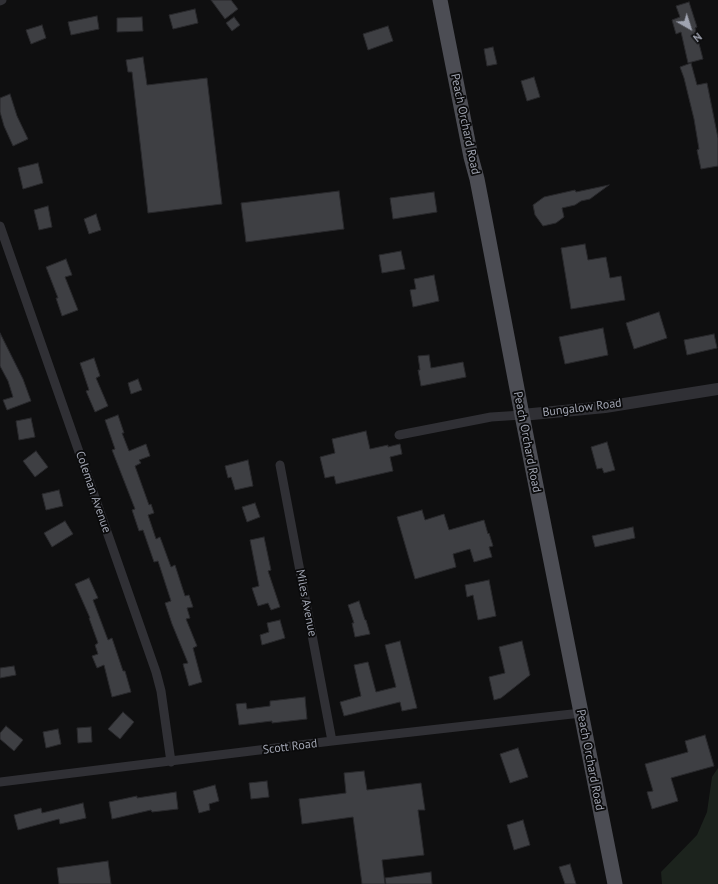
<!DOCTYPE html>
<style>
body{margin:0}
#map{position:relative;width:718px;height:884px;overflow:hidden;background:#0f0f10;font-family:"PT Sans",sans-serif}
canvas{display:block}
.north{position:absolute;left:670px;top:8px;width:40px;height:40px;-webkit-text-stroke:3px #0a0a0b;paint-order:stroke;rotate:141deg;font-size:11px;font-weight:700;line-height:16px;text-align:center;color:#a0a4b1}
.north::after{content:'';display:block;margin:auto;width:14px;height:18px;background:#a0a4b1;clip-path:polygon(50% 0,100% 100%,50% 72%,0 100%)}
</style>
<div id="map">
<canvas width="718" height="884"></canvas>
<div class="north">N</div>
</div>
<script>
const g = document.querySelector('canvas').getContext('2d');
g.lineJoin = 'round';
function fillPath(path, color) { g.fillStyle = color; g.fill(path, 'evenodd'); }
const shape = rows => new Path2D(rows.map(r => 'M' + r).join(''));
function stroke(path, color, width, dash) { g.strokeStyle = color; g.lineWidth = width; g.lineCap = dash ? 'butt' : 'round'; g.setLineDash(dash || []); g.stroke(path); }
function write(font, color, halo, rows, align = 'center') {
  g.font = font + ' "PT Sans",sans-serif'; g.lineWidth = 3.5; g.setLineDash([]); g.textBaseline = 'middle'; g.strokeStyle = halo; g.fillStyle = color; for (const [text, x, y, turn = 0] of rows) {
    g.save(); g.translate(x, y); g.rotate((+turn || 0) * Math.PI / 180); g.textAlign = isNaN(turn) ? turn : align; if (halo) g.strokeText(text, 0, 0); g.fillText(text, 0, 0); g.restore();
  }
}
const green = shape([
 [718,768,718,884,662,884,661,872,697,835,707,812,712,777]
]);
const building = shape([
 [211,0,231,0,238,9,225,19,211,0],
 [689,2,697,27,695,28,703,59,688,63,681,32,676,34,672,20,680,17,676,6,689,2],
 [195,9,198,23,173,29,169,15,195,9],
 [97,16,99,29,71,35,68,22,97,16],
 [142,17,143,31,117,32,117,18,142,17],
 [234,17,240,25,232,31,226,23,234,17],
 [42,25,46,38,31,44,26,30,42,25],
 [388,26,393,41,368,50,363,34,388,26],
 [493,47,497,64,487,66,484,49,493,47],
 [143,57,147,85,207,78,222,204,148,213,132,72,128,72,126,60,143,57],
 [691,63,697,85,707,83,718,138,718,166,701,169,697,150,699,149,694,119,684,78,680,67,691,63],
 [534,77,540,97,527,101,521,81,534,77],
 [10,94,17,116,28,139,13,146,4,126,0,112,0,98,10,94],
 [38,163,43,183,23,189,18,168,38,163],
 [609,185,590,199,581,201,575,205,562,208,564,217,556,223,543,226,535,215,533,205,544,197,575,190,576,192,609,185],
 [339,191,344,229,246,242,241,203,339,191],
 [434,192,437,212,393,219,390,198,434,192],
 [48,206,52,227,39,230,34,210,48,206],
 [96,214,101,230,89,234,84,219,96,214],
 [585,244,588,260,606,257,610,278,621,276,625,300,571,309,561,248,585,244],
 [401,251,405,269,382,273,379,255,401,251],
 [66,259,72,275,65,277,78,310,62,316,56,298,58,298,46,267,66,259],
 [434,275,439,301,413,307,410,290,416,289,414,279,434,275],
 [659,312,667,338,634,349,626,323,659,312],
 [603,328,608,355,565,364,559,337,603,328],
 [0,333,23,379,31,401,7,410,3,400,13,397,8,381,0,366,0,333],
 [714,334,717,348,687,355,684,340,714,334],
 [429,355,431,368,463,362,466,377,421,386,418,370,420,370,418,356,429,355],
 [94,358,100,376,96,378,108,406,95,412,86,391,89,390,80,363,94,358],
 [138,379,142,390,131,394,128,383,138,379],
 [118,415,124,433,122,433,129,451,146,444,150,456,139,460,141,463,135,466,149,505,151,504,154,513,148,515,156,539,160,537,171,567,175,565,185,596,189,595,193,607,187,608,190,618,186,619,197,646,193,648,202,682,189,686,183,664,188,663,172,624,165,603,171,601,158,561,154,562,143,530,139,531,132,510,135,509,112,450,115,449,105,420,118,415],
 [31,418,35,437,19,440,16,421,31,418],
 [366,431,370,449,388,445,388,447,400,444,402,454,390,457,393,471,336,484,334,476,325,478,320,457,335,453,332,439,366,431],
 [607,442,615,470,604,473,602,468,597,469,591,447,607,442],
 [36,451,48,467,35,477,23,461,36,451],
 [248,460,253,486,235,490,231,477,228,478,225,466,248,460],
 [59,490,63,506,46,510,42,494,59,490],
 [255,503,260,517,247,522,242,507,255,503],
 [422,510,425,520,444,514,449,530,484,520,488,534,489,533,493,546,489,547,492,557,474,562,470,549,453,554,456,567,415,579,397,517,422,510],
 [65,521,73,534,52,547,44,533,65,521],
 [633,527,635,538,595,547,592,536,633,527],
 [264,537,271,570,268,571,280,607,271,610,268,603,258,606,252,588,259,586,250,540,264,537],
 [89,578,98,598,93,600,108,640,112,638,123,671,125,671,131,692,112,697,104,665,97,668,92,656,98,654,95,645,98,643,89,618,90,618,75,584,89,578],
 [489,580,496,616,478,620,473,595,467,597,465,585,489,580],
 [359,601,365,620,366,620,370,634,355,637,352,623,354,623,348,605,359,601],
 [280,620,285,638,262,645,260,635,269,632,267,623,280,620],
 [400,641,417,708,402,711,400,702,344,716,340,702,361,696,354,665,368,662,376,692,396,687,385,645,400,641],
 [522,641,530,675,501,698,494,700,489,677,505,673,499,647,522,641],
 [14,666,16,675,0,678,0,668,14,666],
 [305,697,307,719,272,723,272,721,239,725,236,704,246,703,247,709,270,706,270,701,305,697],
 [123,712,134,722,120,739,108,729,123,712],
 [6,726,23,740,14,751,0,739,0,733,6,726],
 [91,727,92,742,78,743,77,728,91,727],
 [58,729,61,744,46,748,43,732,58,729],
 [705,735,714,766,671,778,678,801,652,809,647,792,653,791,645,764,688,752,685,741,705,735],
 [518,748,528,777,510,783,500,754,518,748],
 [364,771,367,790,421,783,425,810,418,810,424,855,382,860,385,884,362,884,353,817,302,824,299,799,346,793,344,773,364,771],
 [267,781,269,797,251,799,249,783,267,781],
 [215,785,219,801,209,804,210,810,199,813,193,791,215,785],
 [176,792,178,809,152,812,151,810,112,819,109,802,137,796,137,798,176,792],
 [83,803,86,818,60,824,59,819,18,830,14,815,41,808,42,813,83,803],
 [523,820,530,845,514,850,507,825,523,820],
 [108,861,111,884,59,884,57,868,108,861],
 [570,864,576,884,565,884,559,867,570,864],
 [431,872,432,884,386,884,385,878,431,872]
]);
const minor = shape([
 [0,1,2,0],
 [0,226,156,672,161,691,171,762],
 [399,435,491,417,522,415],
 [280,465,332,741],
 [0,782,332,741,581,713]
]);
const tertiary = shape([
 [522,415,605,407,718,389]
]);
const primary = shape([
 [440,0,471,157,477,179,484,215,522,415,615,884]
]);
const streetNames = [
 ["Peach Orchard Road",465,124,78],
 ["Bungalow Road",582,408,-7],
 ["Peach Orchard Road",527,442,79],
 ["Coleman Avenue",93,492,71],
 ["Miles Avenue",306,603,79],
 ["Scott Road",290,747,-7],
 ["Peach Orchard Road",590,760,79]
];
fillPath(green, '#1c231d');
fillPath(building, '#3e3f43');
stroke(building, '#29292c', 1);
stroke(minor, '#303035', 9);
stroke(tertiary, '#303035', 12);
stroke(primary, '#4c4d54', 15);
write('12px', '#a0a4b1', '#0a0a0b', streetNames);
</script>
